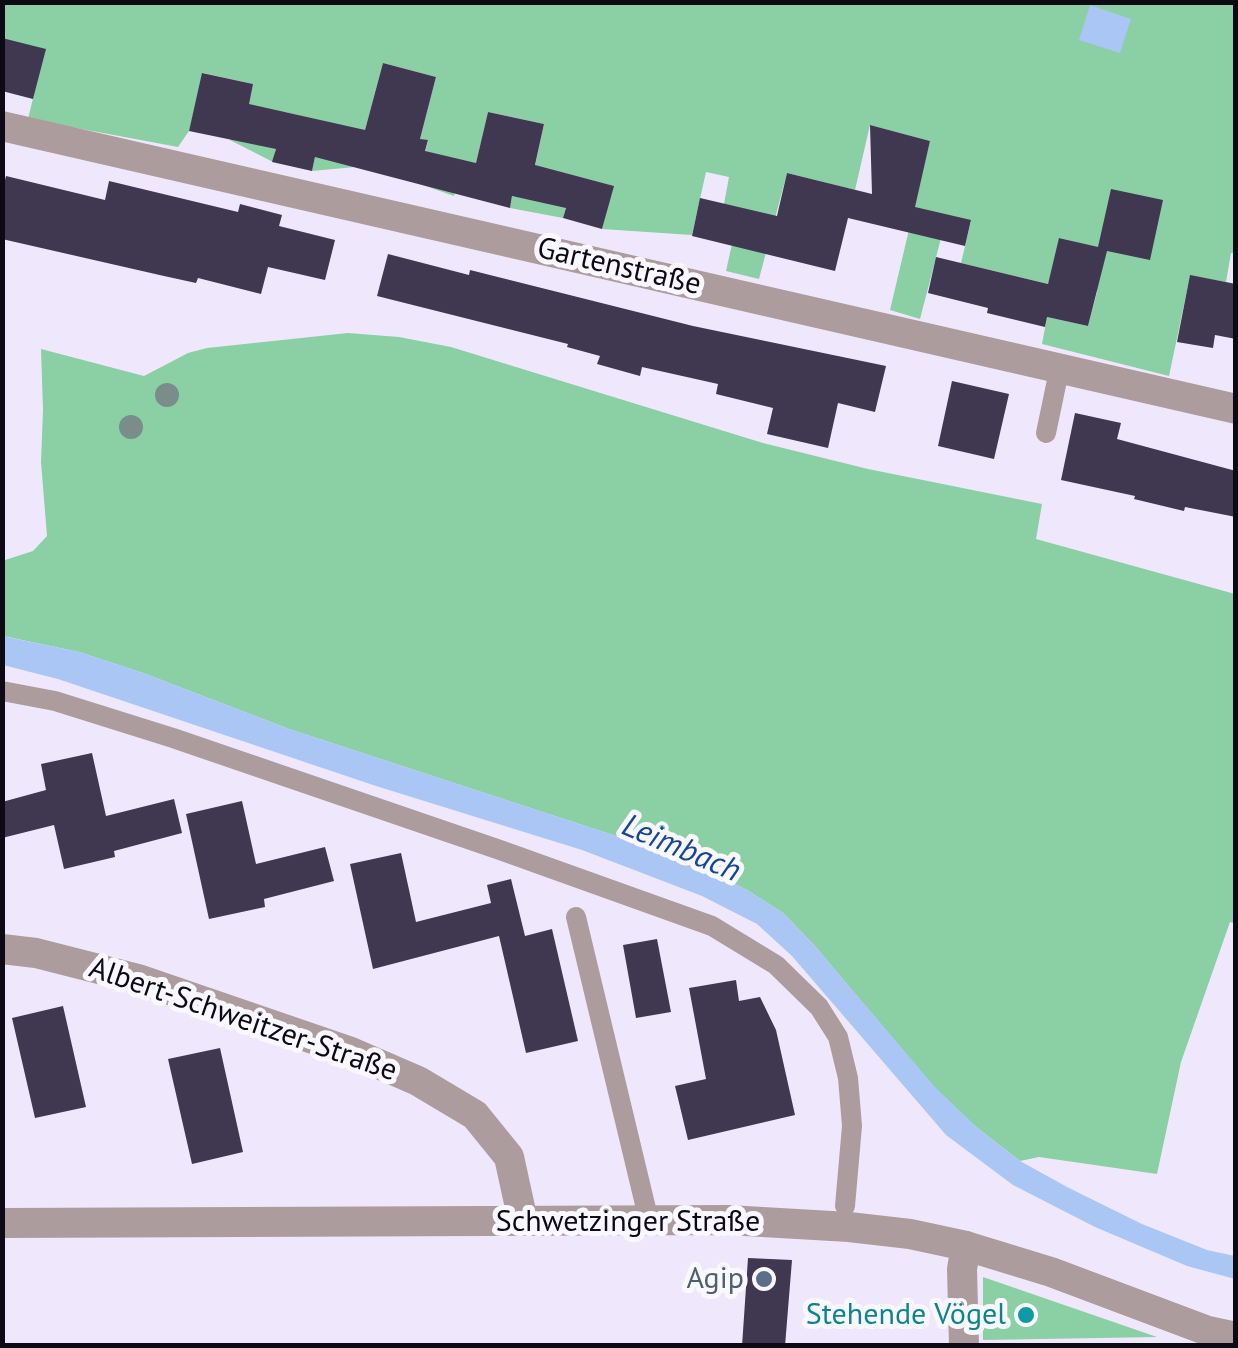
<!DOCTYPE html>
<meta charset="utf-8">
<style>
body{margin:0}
#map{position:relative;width:1238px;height:1348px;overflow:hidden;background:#efe8fc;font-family:"PT Sans",sans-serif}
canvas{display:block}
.frame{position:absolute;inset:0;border:5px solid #0e0a15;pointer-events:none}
</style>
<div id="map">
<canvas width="1238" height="1348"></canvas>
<div class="frame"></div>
</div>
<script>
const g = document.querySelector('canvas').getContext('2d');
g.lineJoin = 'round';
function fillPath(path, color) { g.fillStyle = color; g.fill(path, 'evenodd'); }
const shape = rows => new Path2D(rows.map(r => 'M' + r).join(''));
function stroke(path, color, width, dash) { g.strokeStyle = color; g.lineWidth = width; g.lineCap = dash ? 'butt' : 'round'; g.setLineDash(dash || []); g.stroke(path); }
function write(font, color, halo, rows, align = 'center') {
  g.font = font + ' "PT Sans",sans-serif'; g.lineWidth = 10; g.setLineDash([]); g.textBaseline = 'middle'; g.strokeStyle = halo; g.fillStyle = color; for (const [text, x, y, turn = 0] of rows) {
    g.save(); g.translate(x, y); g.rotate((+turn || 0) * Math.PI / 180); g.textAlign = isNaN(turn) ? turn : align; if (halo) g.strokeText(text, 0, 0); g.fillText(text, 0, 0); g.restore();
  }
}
const green = shape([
 [3,2,1235,3,1235,253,1231,253,1226,282,1190,276,1169,376,1042,344,1047,317,1088,326,1097,292,1091,246,1060,238,1048,284,961,263,971,221,947,215,920,319,890,310,930,141,870,125,855,190,787,173,759,279,726,271,740,208,724,204,729,177,706,172,692,235,602,229,613,186,575,176,563,218,510,208,512,196,528,199,544,124,488,112,476,163,462,160,454,196,417,183,428,141,420,139,436,77,383,63,355,167,312,171,323,121,284,112,273,162,230,140,236,114,253,84,203,73,189,131,178,147,28,119,45,49,3,43],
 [348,333,399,337,451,347,763,443,868,469,1042,504,1036,539,1235,594,1235,923,1230,922,1181,1062,1157,1174,1039,1157,1020,1161,976,1127,934,1087,814,945,783,913,747,890,674,855,289,729,143,673,79,652,3,636,2,561,33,551,47,536,41,462,43,410,41,349,144,376,188,353,207,348],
 [983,1277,1157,1337,983,1340]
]);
const water = shape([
 [1090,5,1131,19,1120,53,1079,40],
 [2,636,79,652,143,673,289,729,674,855,747,890,783,913,814,945,934,1086,976,1127,1020,1161,1069,1188,1142,1224,1207,1250,1235,1256,1235,1279,1187,1266,1095,1227,1013,1185,946,1135,792,956,757,924,702,896,582,850,376,786,58,679,3,665]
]);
const building = shape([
 [2,38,46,49,33,99,2,91],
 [383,63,436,77,420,139,428,140,425,151,476,163,488,112,544,124,535,165,614,186,602,229,563,218,566,208,512,196,510,208,315,157,312,171,272,162,276,149,189,131,202,73,253,84,249,104,365,130],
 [870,125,930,141,915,207,971,220,965,246,848,218,835,271,692,236,700,198,777,216,787,173,872,194],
 [6,176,105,200,109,181,238,212,240,204,282,215,279,226,335,240,325,280,268,267,261,294,198,278,196,283,164,276,2,239,2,192],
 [1111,189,1163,200,1150,260,1107,251,1088,326,1047,317,1045,327,987,313,988,308,928,293,936,257,1048,284,1059,238,1098,247],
 [388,254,469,275,470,270,693,326,886,366,875,412,838,403,828,448,767,434,773,408,716,394,718,384,642,367,640,376,597,364,600,356,567,347,568,344,377,296],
 [1190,275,1236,284,1236,339,1215,335,1213,348,1177,342],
 [952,381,1009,394,994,459,938,446],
 [1075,413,1121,423,1117,439,1236,471,1236,517,1185,507,1184,511,1134,499,1135,496,1061,480],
 [92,753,106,816,174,799,182,833,114,851,115,857,64,869,54,825,2,838,2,802,46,790,41,764],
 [242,801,256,864,325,847,334,881,264,899,265,907,209,919,186,814],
 [401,853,416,922,491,903,487,885,511,879,525,936,552,929,578,1041,526,1053,499,936,373,969,350,864],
 [657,939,671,1012,636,1018,623,945],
 [736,980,739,1001,760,997,776,1030,795,1115,688,1140,675,1086,706,1079,689,988],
 [63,1006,86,1107,35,1118,12,1018],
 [220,1048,243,1152,192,1164,168,1059],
 [748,1258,792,1260,785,1346,742,1346]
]);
const service = shape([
 [1046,433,1060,366],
 [2,691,55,701,173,738,500,850,712,926,776,965,819,1007,838,1037,848,1078,852,1126,845,1206],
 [576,917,649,1221]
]);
const minor = shape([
 [2,126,1236,409],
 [2,949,36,953,138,979,351,1052,418,1081,475,1115,509,1157,523,1221],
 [964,1346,962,1269,966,1246]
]);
const tertiary = shape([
 [2,1223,728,1220,849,1227,910,1234,966,1246,1051,1272,1208,1331,1236,1337]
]);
const trees = [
 [167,395],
 [131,427]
];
const markers = [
 [764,1279,10,"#5c6f8a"],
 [1026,1315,10,"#0f9aa8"]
];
const streetNames = [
 ["Gartenstraße",619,267,13],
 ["Albert-Schweitzer-Straße",243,1020,19],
 ["Schwetzinger Straße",628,1222]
];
const serviceNames = [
 ["Agip",744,1279]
];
const cultureNames = [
 ["Stehende Vögel",1006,1315]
];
const waterNames = [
 ["Leimbach",681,849,23]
];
fillPath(green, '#8bcfa4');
fillPath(water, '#aac6f5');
fillPath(building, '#403751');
stroke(service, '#ad9c9e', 20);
stroke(minor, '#ad9c9e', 30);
stroke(tertiary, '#ad9c9e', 30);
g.fillStyle = '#7a8d8a';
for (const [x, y] of trees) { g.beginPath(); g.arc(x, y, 12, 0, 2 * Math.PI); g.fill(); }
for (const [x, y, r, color] of markers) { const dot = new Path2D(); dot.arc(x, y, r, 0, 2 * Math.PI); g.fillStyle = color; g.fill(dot); stroke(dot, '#faf8ff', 4); }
write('30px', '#0e0a15', '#faf8ff', streetNames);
write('30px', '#4e5e75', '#faf8ff', serviceNames, 'right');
write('30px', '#0d838f', '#faf8ff', cultureNames, 'right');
write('italic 32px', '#14459c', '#faf8ff', waterNames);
</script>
